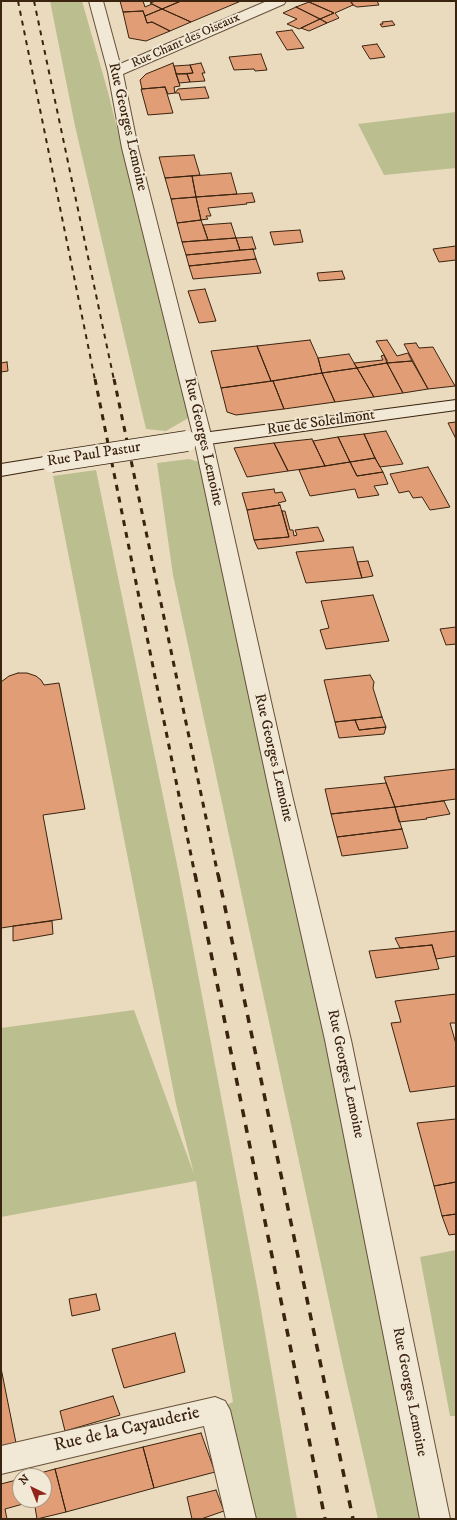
<!DOCTYPE html>
<style>
body{margin:0}
#map{position:relative;width:457px;height:1520px;overflow:hidden;background:#eadbbe;font-family:"IM FELL DW Pica",serif}
canvas{display:block}
.frame{position:absolute;inset:0;border:2px solid #3a230f;pointer-events:none}
.north{position:absolute;left:12px;top:1468px;width:40px;height:40px;box-sizing:border-box;background:#f1e8d5;border:1px solid #a89986;border-radius:50%;rotate:317deg;font-size:11px;font-weight:700;line-height:16px;text-align:center;color:#3a230f}
.north::after{content:'';display:block;margin:auto;width:14px;height:18px;background:#8f2418;clip-path:polygon(50% 0,100% 100%,50% 72%,0 100%)}
</style>
<div id="map">
<canvas width="457" height="1520"></canvas>
<div class="frame"></div>
<div class="north">N</div>
</div>
<script>
const g = document.querySelector('canvas').getContext('2d');
g.lineJoin = 'round';
function fillPath(path, color) { g.fillStyle = color; g.fill(path, 'evenodd'); }
const shape = rows => new Path2D(rows.map(r => 'M' + r).join(''));
function stroke(path, color, width, dash) { g.strokeStyle = color; g.lineWidth = width; g.lineCap = dash ? 'butt' : 'round'; g.setLineDash(dash || []); g.stroke(path); }
function write(font, color, halo, rows, align = 'center') {
  g.font = font + ' "IM FELL DW Pica",serif'; g.lineWidth = 4; g.setLineDash([]); g.textBaseline = 'middle'; g.strokeStyle = halo; g.fillStyle = color; for (const [text, x, y, turn = 0] of rows) {
    g.save(); g.translate(x, y); g.rotate((+turn || 0) * Math.PI / 180); g.textAlign = isNaN(turn) ? turn : align; if (halo) g.strokeText(text, 0, 0); g.fillText(text, 0, 0); g.restore();
  }
}
const green = shape([
 [50,1,82,1,108,92,167,329,197,413,166,431,146,429,75,126],
 [456,112,456,168,384,175,358,124],
 [189,459,209,465,434,1519,378,1519,343,1366,173,575,157,463],
 [96,470,179,874,258,1292,297,1519,241,1519,215,1410,233,1402,196,1181,1,1217,1,1028,134,1010,194,1174,176,1104,53,476],
 [456,1250,456,1416,450,1416,420,1257]
]);
const building = shape([
 [120,1,143,1,145,7,152,4,162,9,145,16,143,11,123,12,120,1],
 [156,1,181,1,162,9,150,3,156,1],
 [181,1,241,1,191,22,162,9,181,1],
 [312,1,350,1,353,5,335,13,339,18,327,23,320,19,334,13,309,2,312,1],
 [351,1,377,1,379,5,357,7,353,5,351,1],
 [309,2,334,13,320,19,296,7,309,2],
 [296,7,320,19,299,29,287,24,297,19,283,13,296,7],
 [162,9,191,22,170,31,152,22,147,23,145,16,162,9],
 [143,11,147,23,152,22,170,31,146,41,129,38,123,12,143,11],
 [320,19,327,23,309,31,301,28,320,19],
 [392,21,395,25,382,27,380,24,383,24,382,22,392,21],
 [292,30,304,48,287,50,276,32,292,30],
 [377,44,385,57,370,59,362,46,377,44],
 [261,54,267,70,255,71,254,69,234,70,229,57,261,54],
 [173,63,180,86,174,87,175,93,168,94,165,87,142,89,140,80,146,74,173,63],
 [201,63,205,73,202,73,205,81,190,82,187,74,193,73,190,65,201,63],
 [190,65,193,73,176,74,174,66,190,65],
 [176,74,187,74,190,82,179,83,176,74],
 [165,87,173,113,148,115,141,89,165,87],
 [205,87,209,98,181,100,179,93,175,93,178,89,205,87],
 [194,155,200,175,165,178,159,157,194,155],
 [231,173,237,194,196,197,192,176,231,173],
 [192,176,196,197,171,199,165,178,192,176],
 [252,193,255,202,246,203,247,204,208,208,211,216,206,216,208,219,201,220,196,197,252,193],
 [196,197,201,220,177,223,171,199,196,197],
 [201,220,208,240,182,242,177,223,201,220],
 [231,223,236,238,208,240,203,225,231,223],
 [300,230,303,242,274,245,270,232,300,230],
 [252,237,256,249,240,250,236,238,252,237],
 [236,238,240,250,186,255,182,242,236,238],
 [456,246,456,260,439,262,433,249,456,246],
 [253,249,256,259,189,266,186,255,253,249],
 [256,259,261,273,193,279,189,266,256,259],
 [342,271,345,279,319,281,317,273,342,271],
 [205,289,216,321,199,323,188,291,205,289],
 [310,340,318,358,322,373,271,381,257,346,310,340],
 [387,340,397,356,408,353,412,361,387,363,387,360,376,341,387,340],
 [416,343,419,348,433,347,455,386,428,389,404,344,416,343],
 [257,346,271,381,221,388,211,351,257,346],
 [349,354,357,368,322,373,318,358,349,354],
 [384,355,387,363,357,368,354,363,383,360,381,356,384,355],
 [412,361,428,389,403,393,387,363,412,361],
 [7,362,8,371,1,372,1,363,7,362],
 [387,363,403,393,374,397,357,368,387,363],
 [357,368,374,397,335,402,322,373,357,368],
 [322,373,335,402,284,409,273,381,322,373],
 [273,381,284,409,236,415,227,412,221,388,273,381],
 [456,422,456,439,448,423,456,422],
 [386,431,403,464,380,467,375,458,364,434,386,431],
 [364,434,375,458,350,462,338,437,364,434],
 [338,437,350,462,325,466,313,441,338,437],
 [312,439,325,466,288,471,274,443,312,439],
 [274,443,288,471,247,477,234,448,274,443],
 [375,458,383,472,357,476,350,462,375,458],
 [350,462,357,476,383,472,388,484,374,486,379,495,358,498,355,489,310,496,299,470,350,462],
 [428,467,450,507,430,510,422,497,413,498,409,491,399,493,390,474,428,467],
 [274,489,275,493,282,492,286,501,278,503,280,505,247,510,242,493,274,489],
 [280,505,289,537,254,540,247,510,280,505],
 [282,511,285,511,290,530,293,530,294,536,297,535,295,530,318,527,324,541,258,549,254,540,289,537,282,511],
 [353,547,362,578,306,583,296,552,353,547],
 [368,561,373,576,362,578,357,562,368,561],
 [373,595,389,641,326,649,320,630,329,628,321,601,373,595],
 [456,627,456,644,446,645,440,629,456,627],
 [18,673,27,673,36,676,41,680,44,685,59,683,85,809,43,815,62,919,1,928,1,682,9,676,18,673],
 [370,675,374,682,373,688,382,717,335,722,324,680,370,675],
 [382,717,386,727,359,730,355,720,382,717],
 [355,720,359,730,386,727,384,734,339,738,335,722,355,720],
 [456,769,456,799,395,807,384,777,456,769],
 [386,783,395,807,331,814,325,789,386,783],
 [444,801,450,814,426,818,427,819,399,822,395,807,444,801],
 [395,807,402,829,337,837,331,814,395,807],
 [402,829,408,848,342,856,337,837,402,829],
 [52,921,53,934,13,941,13,926,52,921],
 [456,931,456,956,436,959,432,945,400,948,395,938,456,931],
 [432,945,439,969,376,978,369,951,432,945],
 [456,994,456,1023,450,1023,456,1044,456,1086,410,1092,391,1023,401,1022,395,1001,456,994],
 [456,1119,456,1182,434,1186,417,1123,456,1119],
 [456,1182,456,1214,442,1216,434,1186,456,1182],
 [456,1214,456,1234,449,1235,442,1216,456,1214],
 [96,1294,100,1310,72,1316,69,1299,96,1294],
 [175,1333,185,1372,124,1388,112,1349,175,1333],
 [1,1368,16,1443,1,1446,1,1368],
 [113,1396,120,1415,65,1431,60,1411,113,1396],
 [201,1433,215,1472,154,1488,143,1447,201,1433],
 [143,1447,154,1488,66,1512,55,1469,143,1447],
 [55,1469,66,1512,37,1519,34,1501,5,1509,7,1519,1,1519,1,1484,20,1479,20,1500,44,1500,44,1476,29,1476,55,1469],
 [216,1490,224,1511,201,1519,192,1519,187,1497,216,1490]
]);
const street = shape([
 [89,1,103,1,120,64,267,1,286,1,284,4,123,74,138,148,212,439,292,795,351,1040,450,1519,420,1519,325,1040,270,795,194,439,122,148,108,72,89,1],
 [215,1397,225,1401,230,1410,256,1519,226,1519,204,1426,1,1474,1,1446,215,1397]
]);
const secondary = shape([
 [456,400,456,410,187,447,180,445,178,441,180,437,187,435,456,400],
 [51,456,58,458,60,462,58,466,1,476,1,464,51,456]
]);
const railFar2 = shape([
 [18,1,95,380],
 [34,1,114,380]
]);
const railFar1 = shape([
 [95,379,195,875],
 [114,379,218,875]
]);
const rail = shape([
 [195,874,325,1519],
 [218,874,353,1519]
]);
const secondaryBridge = shape([
 [51,462,187,441]
]);
const farStreetnames = [
 ["Rue Chant des Oiseaux",186,41,-24]
];
const streetNames = [
 ["Rue Georges Lemoine",127,127,77],
 ["Rue de Soleilmont",321,423,-8],
 ["Rue Georges Lemoine",203,442,77],
 ["Rue Paul Pastur",94,455,-9],
 ["Rue Georges Lemoine",273,758,77],
 ["Rue Georges Lemoine",345,1074,78],
 ["Rue Georges Lemoine",409,1392,79]
];
const nearStreetnames = [
 ["Rue de la Cayauderie",127,1430,-13]
];
fillPath(green, '#bbbf8f');
fillPath(building, '#e09d76');
stroke(building, '#3a230f', 1);
stroke(street, '#66513b', 2);
stroke(secondary, '#3a230f', 2);
fillPath(street, '#f1e8d5');
fillPath(secondary, '#f1e8d5');
stroke(railFar2, '#3a230f', 2, [5, 5]);
stroke(railFar1, '#3a230f', 3, [6, 6]);
stroke(rail, '#3a230f', 3.5, [8, 8]);
stroke(secondaryBridge, '#3a230f', 22, []);
stroke(secondaryBridge, '#f1e8d5', 20);
write('13px', '#3a230f', '#f1e8d5', farStreetnames);
write('15px', '#3a230f', '#f1e8d5', streetNames);
write('18px', '#3a230f', '#f1e8d5', nearStreetnames);
</script>
